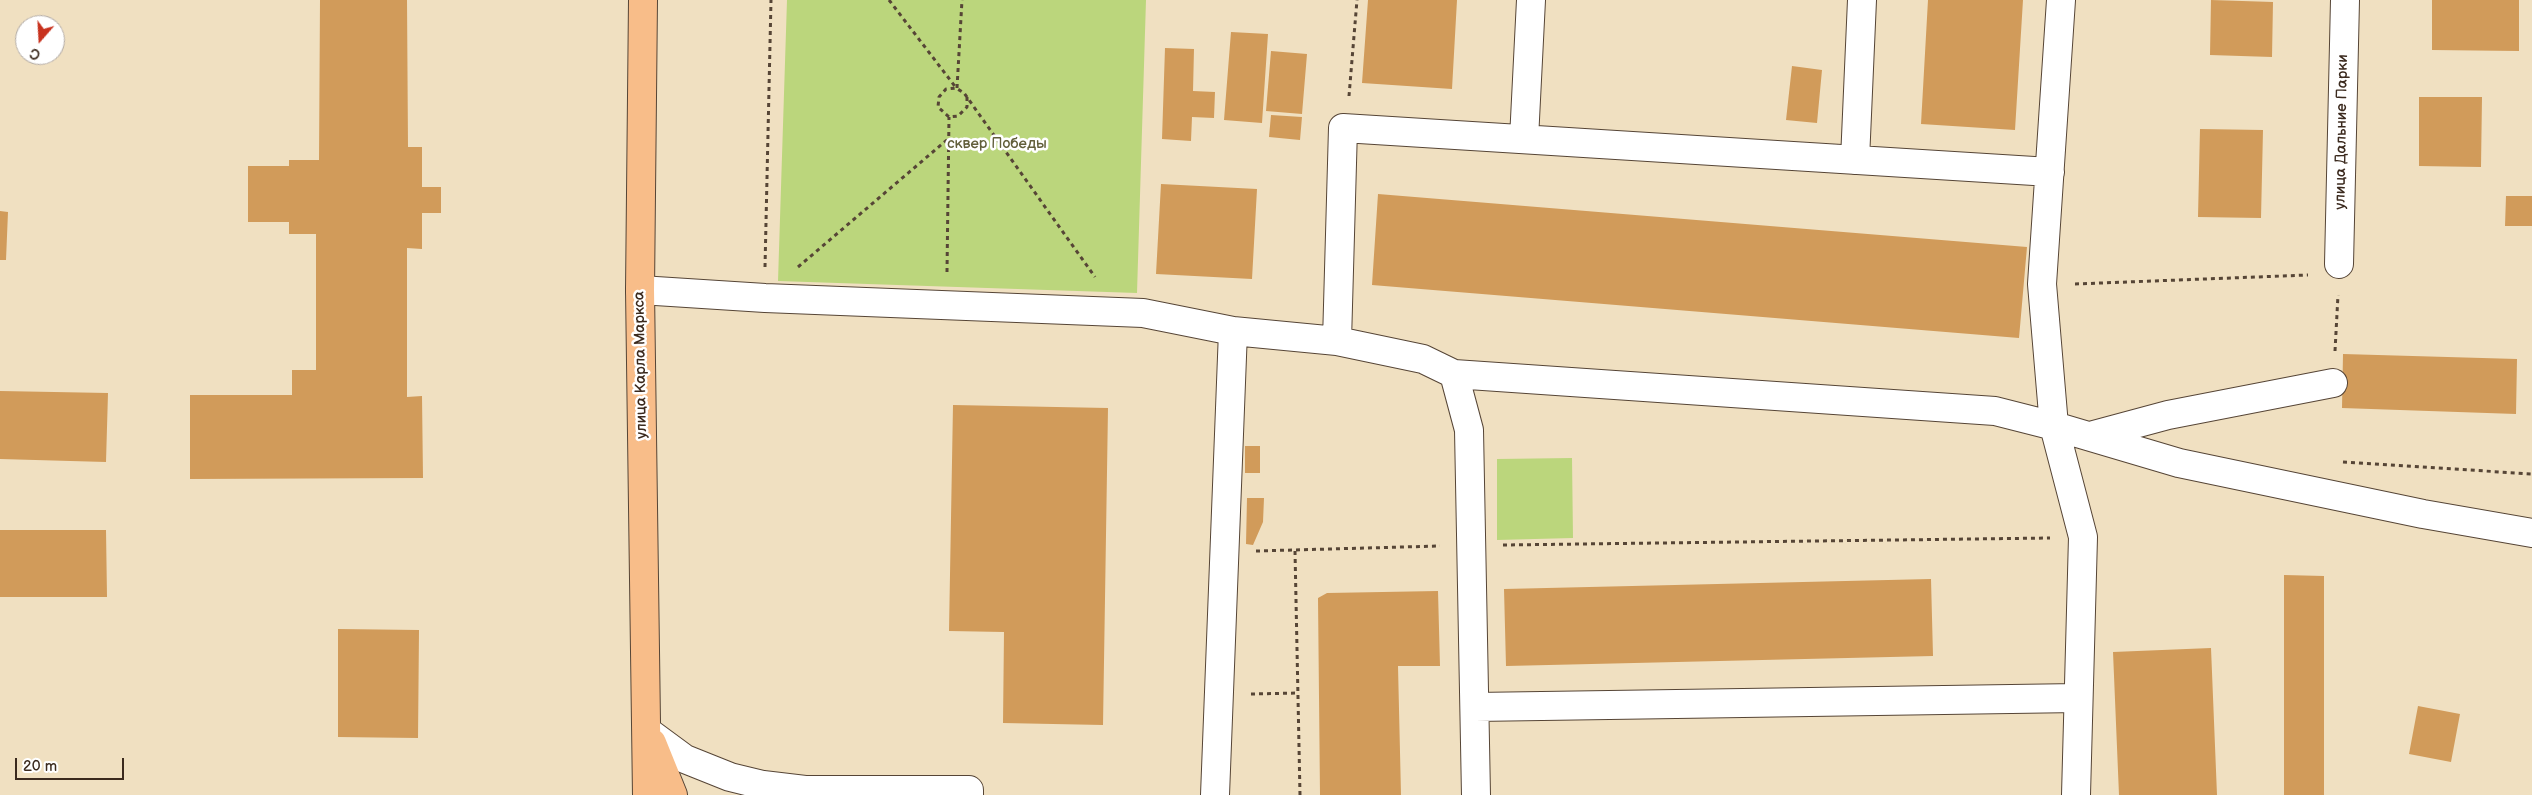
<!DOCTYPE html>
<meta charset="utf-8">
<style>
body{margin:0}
#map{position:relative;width:2532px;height:795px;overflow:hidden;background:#f0e0c1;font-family:"Balsamiq Sans",sans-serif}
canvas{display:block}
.north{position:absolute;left:15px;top:15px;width:50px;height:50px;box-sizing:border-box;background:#fff;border:1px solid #b1aaa5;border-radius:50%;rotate:199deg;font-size:14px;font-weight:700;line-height:20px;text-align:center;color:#3b2a1e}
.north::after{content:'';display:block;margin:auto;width:18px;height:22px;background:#c8321e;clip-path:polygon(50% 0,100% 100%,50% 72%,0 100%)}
.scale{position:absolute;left:15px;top:758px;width:109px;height:22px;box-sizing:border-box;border:2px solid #3b2a1e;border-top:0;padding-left:6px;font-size:15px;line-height:18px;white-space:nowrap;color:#3b2a1e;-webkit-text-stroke:4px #fff;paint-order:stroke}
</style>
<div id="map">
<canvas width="2532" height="795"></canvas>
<div class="north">С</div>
<div class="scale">20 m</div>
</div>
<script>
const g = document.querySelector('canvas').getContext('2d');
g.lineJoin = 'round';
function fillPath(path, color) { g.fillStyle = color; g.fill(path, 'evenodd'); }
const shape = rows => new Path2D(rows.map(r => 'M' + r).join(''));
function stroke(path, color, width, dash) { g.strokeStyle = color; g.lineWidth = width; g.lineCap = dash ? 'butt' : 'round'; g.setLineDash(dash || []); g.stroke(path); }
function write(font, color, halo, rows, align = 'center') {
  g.font = font + ' "Balsamiq Sans",sans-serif'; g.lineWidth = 5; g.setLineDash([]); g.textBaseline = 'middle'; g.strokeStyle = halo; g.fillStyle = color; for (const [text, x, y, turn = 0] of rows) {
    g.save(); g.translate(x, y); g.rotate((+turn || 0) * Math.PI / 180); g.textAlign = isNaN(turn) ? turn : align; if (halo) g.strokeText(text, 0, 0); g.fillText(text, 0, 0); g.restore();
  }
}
const green = shape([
 [787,0,1146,0,1137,293,778,281],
 [1572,458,1573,538,1497,540,1497,459]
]);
const building = shape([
 [320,0,407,0,408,147,422,147,422,187,441,187,441,213,422,213,422,249,407,248,407,397,422,396,423,478,190,479,190,395,292,395,292,370,316,370,316,234,289,234,289,222,248,222,248,166,289,166,289,160,319,160],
 [1368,0,1457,0,1452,89,1362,83],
 [1928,0,2023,0,2015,130,1921,124],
 [2211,0,2273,2,2272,57,2210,55],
 [2432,0,2519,0,2519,51,2432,50],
 [1231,32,1268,34,1262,123,1224,120],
 [1165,48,1194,49,1193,91,1215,92,1214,118,1192,117,1191,141,1162,139],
 [1271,51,1307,54,1302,114,1266,111],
 [1792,66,1822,70,1817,123,1786,120],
 [2419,97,2482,97,2481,167,2419,166],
 [1271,115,1302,117,1300,140,1269,137],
 [2200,129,2263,130,2261,218,2198,217],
 [1161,184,1257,189,1252,279,1156,274],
 [1378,194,2027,247,2019,338,1372,285],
 [2506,196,2532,196,2532,226,2505,226],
 [0,211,8,212,6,260,0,260],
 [2343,354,2517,359,2516,414,2342,408],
 [0,391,108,393,106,462,0,459],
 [953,405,1108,408,1103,725,1003,723,1004,632,949,631],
 [1245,446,1260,446,1260,473,1245,473],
 [1247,498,1264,498,1263,522,1253,545,1246,544],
 [0,530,106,530,107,597,0,597],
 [2284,575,2324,576,2324,795,2284,795],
 [1931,579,1933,656,1506,666,1504,589],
 [1438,591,1440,666,1398,666,1401,795,1320,795,1318,598,1327,593],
 [338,629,419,630,418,738,338,737],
 [2211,648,2217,795,2119,795,2113,652],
 [2418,706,2460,714,2451,762,2409,754]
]);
const path = shape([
 [889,0,957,89],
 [957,88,962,0],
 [1349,96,1357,0],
 [967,97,967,107,958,116,949,117,938,107,939,97,946,89,956,88,964,93,1095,277],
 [765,267,771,0],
 [798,267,948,139],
 [947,272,949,117],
 [2075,284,2308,275],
 [2335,351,2338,295],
 [2343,462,2532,474],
 [1503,545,2050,538],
 [1256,551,1440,546],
 [1295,551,1300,795],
 [1251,694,1298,693]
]);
const minor = shape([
 [2061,0,2042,284,2054,426,2083,537,2076,795],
 [1524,139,1531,0],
 [1855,160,1862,0],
 [2339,264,2345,0],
 [640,290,765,298,1143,313,1233,331,1337,341,1423,359,1454,374,1995,411,2054,426,2179,463,2423,514,2532,533],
 [1337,341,1343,128,2050,172],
 [1454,374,1469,430,1476,795],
 [2090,436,2168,415,2333,383],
 [1475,707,2078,698],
 [647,731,685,759,730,777,763,785,805,790,969,790,969,795],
 [1215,795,1233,331]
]);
const major = shape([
 [643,0,640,290,647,795],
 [652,743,673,795]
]);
const streetNames = [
 ["улица Дальние Парки",2342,132,-89],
 ["улица Карла Маркса",641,365,-91]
];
const parkNames = [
 ["сквер Победы",997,144]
];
fillPath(green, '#bbd67c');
fillPath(building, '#d19b5a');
stroke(minor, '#564536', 30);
stroke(major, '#564536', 30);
stroke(path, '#564536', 3, [4, 4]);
stroke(minor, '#fff', 28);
stroke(major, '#f8bd89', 28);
write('15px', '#3b2a1e', '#fff', streetNames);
write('15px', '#615e3a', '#fff', parkNames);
</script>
